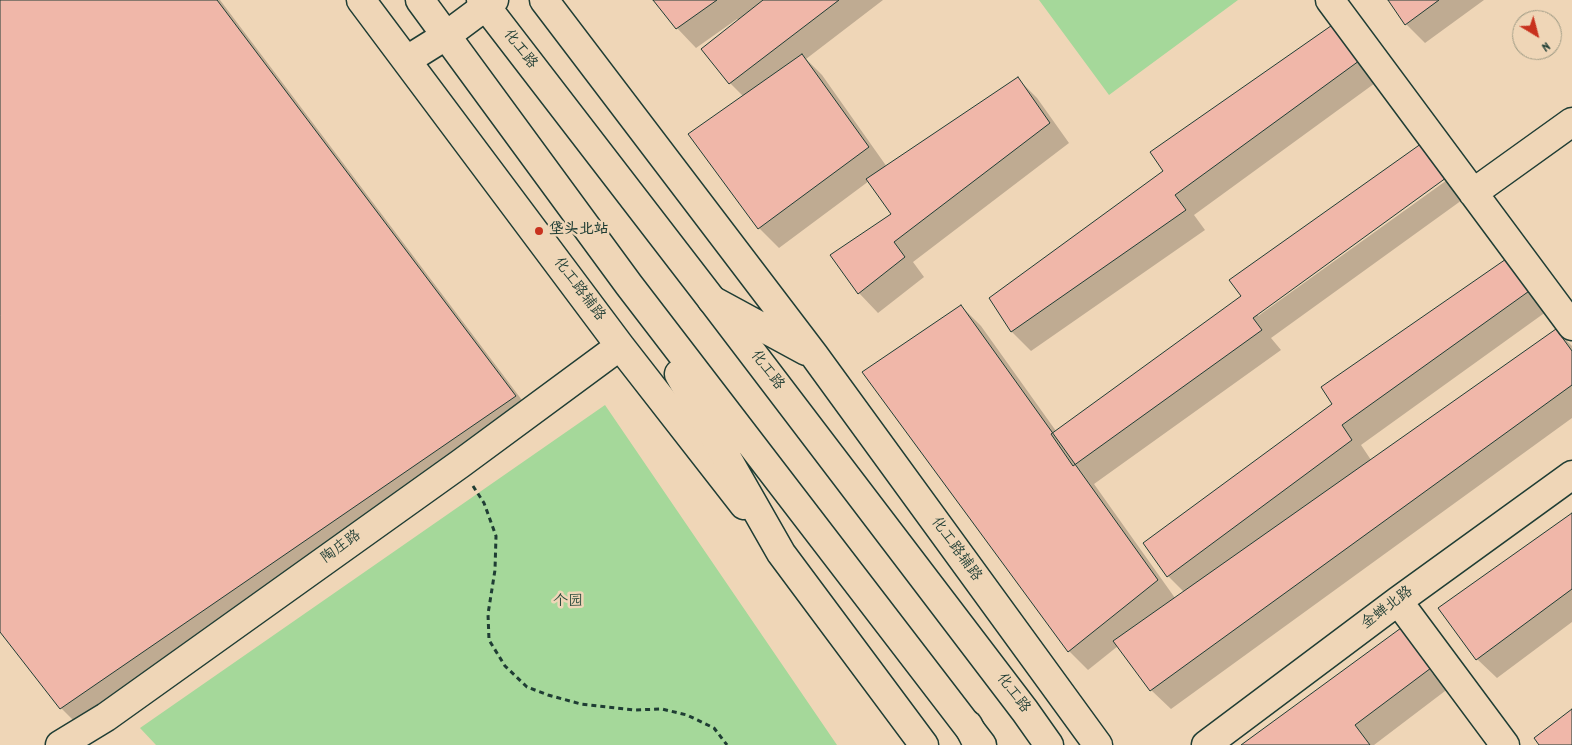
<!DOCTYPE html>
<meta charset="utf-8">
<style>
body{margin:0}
#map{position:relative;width:1572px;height:745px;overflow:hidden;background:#efd6b7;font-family:Dekko,sans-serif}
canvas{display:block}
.north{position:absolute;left:1512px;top:10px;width:50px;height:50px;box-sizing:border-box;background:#efd6b7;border:1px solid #9c9983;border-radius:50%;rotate:143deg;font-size:14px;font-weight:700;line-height:20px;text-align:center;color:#1f3d34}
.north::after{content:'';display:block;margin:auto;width:18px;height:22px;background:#c8321e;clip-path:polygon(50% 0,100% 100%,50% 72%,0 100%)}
</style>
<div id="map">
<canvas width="1572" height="745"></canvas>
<div class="north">N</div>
</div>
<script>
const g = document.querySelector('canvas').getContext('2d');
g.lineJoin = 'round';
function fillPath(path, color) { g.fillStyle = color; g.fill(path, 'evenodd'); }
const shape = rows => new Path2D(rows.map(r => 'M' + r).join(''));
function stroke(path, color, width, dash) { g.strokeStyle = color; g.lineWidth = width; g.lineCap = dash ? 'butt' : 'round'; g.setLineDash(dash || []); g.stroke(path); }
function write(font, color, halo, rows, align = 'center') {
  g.font = font + ' Dekko,"LXGW WenKai TC",sans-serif'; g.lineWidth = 5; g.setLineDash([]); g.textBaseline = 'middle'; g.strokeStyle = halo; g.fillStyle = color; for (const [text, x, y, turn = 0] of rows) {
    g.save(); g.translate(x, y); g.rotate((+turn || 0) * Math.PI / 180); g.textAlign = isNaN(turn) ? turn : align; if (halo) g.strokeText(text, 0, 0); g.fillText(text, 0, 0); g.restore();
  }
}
const green = shape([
 [1039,0,1238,0,1109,95],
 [605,405,837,745,156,745,140,728]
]);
const shadow = shape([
 [0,0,220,0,534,416,81,728,61,708,0,630],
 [655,0,883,0,806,59,822,75,887,167,1018,79,1037,98,1069,143,913,262,924,277,878,313,859,293,892,214,869,181,779,248,759,228,689,134,744,97,730,83,739,20,737,19,696,48,677,28],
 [1389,0,1484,0,1425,43,1406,24],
 [1357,42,1382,78,1194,215,1205,230,1031,351,1012,332,991,298],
 [1454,175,1469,195,1271,338,1281,350,1094,484,1175,598,1184,592,1168,576,1145,543,1334,405,1509,259,1550,309,1361,445,1371,460,1556,330,1572,346,1572,418,1171,709,1151,690,1118,646,1088,670,1069,651,961,306,981,326,1056,431,1258,313,1258,316],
 [1572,514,1572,622,1497,678,1477,659],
 [1401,630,1449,688,1374,745,1243,745],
 [1415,650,1435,672,1433,674]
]);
const building = shape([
 [0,0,217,0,516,396,60,709,0,632,0,0],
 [653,0,717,0,676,29,653,0],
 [763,0,839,0,729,84,701,49,763,0],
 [1388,0,1439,0,1405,25,1388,0],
 [1338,21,1363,58,1175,195,1186,210,1011,332,989,298,1163,171,1150,152,1338,21],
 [802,54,869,147,758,229,688,134,802,54],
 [1018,77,1050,123,894,242,905,257,858,294,830,255,891,214,866,179,1018,77],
 [1425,141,1450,175,1253,318,1262,330,1073,466,1051,434,1241,296,1229,280,1425,141],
 [1509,257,1532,289,1342,425,1352,440,1167,577,1143,543,1332,404,1321,387,1509,257],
 [961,305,1158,580,1068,652,862,372,961,305],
 [1556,329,1572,351,1572,385,1150,691,1113,641,1556,329],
 [1572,513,1572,589,1476,660,1438,608,1572,513],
 [1401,628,1431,668,1355,725,1370,745,1241,745,1401,628],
 [1572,709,1572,745,1539,745,1534,738,1572,709]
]);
const path = shape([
 [473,486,484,503,496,536,495,570,488,614,489,640,505,666,527,687,548,695,581,704,634,710,662,709,687,715,714,728,727,745]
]);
const minor = shape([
 [361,0,620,346,744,505],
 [544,0,814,355,1098,745],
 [1330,0,1572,326],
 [407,60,447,35,494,0],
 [1473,193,1572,122],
 [712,300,806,351],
 [1398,601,1505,745],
 [60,745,106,717,460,464,620,346],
 [1206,745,1398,601,1572,475]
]);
const major = shape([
 [420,0,629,285,982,745],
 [481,0,712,300,1025,711,1049,745],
 [679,374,781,553,924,745]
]);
const highway = shape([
 [968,725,978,745]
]);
const markers = [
 [539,231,5,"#c8321e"]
];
const streetNames = [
 ["化工路",519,50,52],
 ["化工路辅路",578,290,53],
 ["化工路",766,371,53],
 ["陶庄路",342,548,-36],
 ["化工路辅路",955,550,54],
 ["金蝉北路",1388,609,-37],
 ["化工路",1012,694,53]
];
const poiNames = [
 ["垡头北站",549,231]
];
const parkNames = [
 ["个园",568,603]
];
fillPath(green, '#a5d89a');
fillPath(shadow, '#0003');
fillPath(building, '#f0b7a9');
stroke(building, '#1f3d34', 1);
stroke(minor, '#1f3d34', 31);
stroke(major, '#1f3d34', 31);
stroke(highway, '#1f3d34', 31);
stroke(path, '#1f3d34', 3, [5, 4]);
stroke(minor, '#efd6b7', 28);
stroke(major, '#efd6b7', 28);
stroke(highway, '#efd6b7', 28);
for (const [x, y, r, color] of markers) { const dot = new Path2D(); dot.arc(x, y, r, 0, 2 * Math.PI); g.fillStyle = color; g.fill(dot); stroke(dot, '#efd6b7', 2); }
write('15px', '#1f3d34', '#efd6b7', streetNames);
write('bold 15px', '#1f3d34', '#efd6b7', poiNames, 'left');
write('15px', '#2c4c3e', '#efd6b7', parkNames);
</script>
